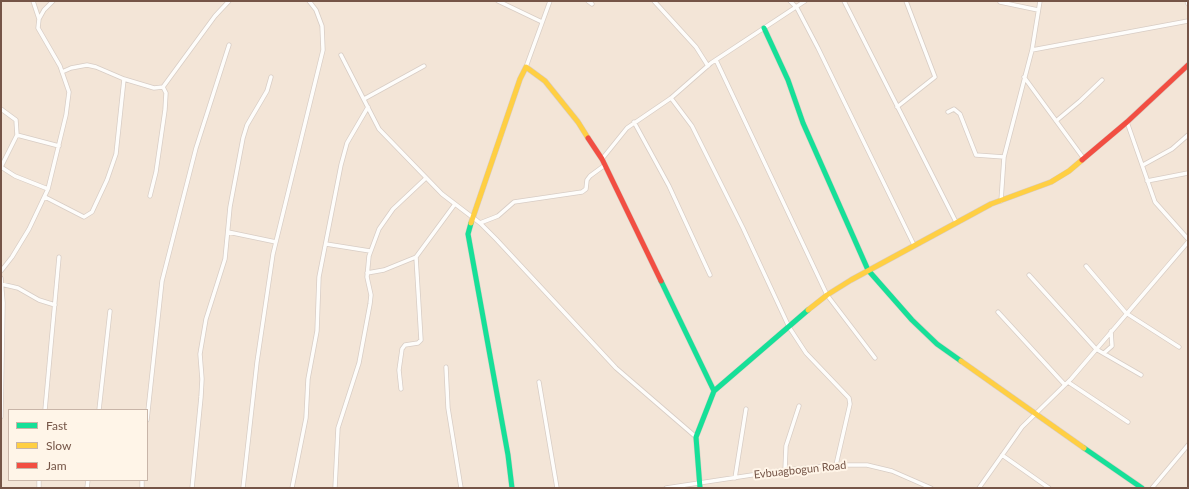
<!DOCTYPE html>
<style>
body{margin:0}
#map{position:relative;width:1189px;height:489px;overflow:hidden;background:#f7f0e7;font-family:Lato,sans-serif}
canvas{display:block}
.frame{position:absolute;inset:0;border:2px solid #755547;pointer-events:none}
.legend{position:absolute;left:8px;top:409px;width:140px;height:72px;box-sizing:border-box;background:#fff5e8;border:1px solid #c8b5a8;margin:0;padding:5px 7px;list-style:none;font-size:12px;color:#755547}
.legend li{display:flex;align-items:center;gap:8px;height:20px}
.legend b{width:20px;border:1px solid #c8b5a8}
</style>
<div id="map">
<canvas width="1189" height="489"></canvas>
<div class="frame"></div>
<ul class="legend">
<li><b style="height:5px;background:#16e098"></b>Fast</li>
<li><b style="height:5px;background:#ffcf43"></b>Slow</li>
<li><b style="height:5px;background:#f24e42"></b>Jam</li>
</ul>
</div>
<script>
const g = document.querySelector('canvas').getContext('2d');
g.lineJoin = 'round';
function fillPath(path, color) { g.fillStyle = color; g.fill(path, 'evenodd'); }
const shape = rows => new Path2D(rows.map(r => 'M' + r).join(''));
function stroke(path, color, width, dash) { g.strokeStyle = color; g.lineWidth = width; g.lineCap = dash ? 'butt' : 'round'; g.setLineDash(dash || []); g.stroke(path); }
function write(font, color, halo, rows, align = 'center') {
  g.font = font + ' Lato,sans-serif'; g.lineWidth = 4; g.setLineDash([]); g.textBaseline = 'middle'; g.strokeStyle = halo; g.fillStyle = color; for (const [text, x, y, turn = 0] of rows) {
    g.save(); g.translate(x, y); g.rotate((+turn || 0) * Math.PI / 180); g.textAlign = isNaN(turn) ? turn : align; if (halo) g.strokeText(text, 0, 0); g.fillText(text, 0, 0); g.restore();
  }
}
const residential = shape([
 [1,1,1188,1,1188,488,1,488],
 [9,410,147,410,147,480,9,480]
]);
const street = shape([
 [33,1,39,19],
 [498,1,542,22],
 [588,1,592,4],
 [654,1,696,47,708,66],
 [790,1,797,8,818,48,914,245],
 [844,1,956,222],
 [1040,1,1032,50,1188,21],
 [1187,1,1188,4],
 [1000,2,1038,10],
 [341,55,379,129,442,194,480,223,496,239,616,368,696,437],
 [716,60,827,295,875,358],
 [526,67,550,1],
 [62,72,71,68,87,65,96,67,124,79,154,88,163,87,215,16,229,1],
 [1024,77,1084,159],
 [671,98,692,126,743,228,789,327,806,353,849,398,850,404,836,465],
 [364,99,424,66],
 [897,107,935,77,906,1],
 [1,109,16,120,17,135,59,146],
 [948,112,954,109,960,114,976,155,1004,157],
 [1056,121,1080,101,1102,80],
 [634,122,669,186,710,275],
 [1127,122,1155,202,1188,239],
 [602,159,627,128,671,98,711,63,805,1],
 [1143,165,1172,149,1188,135],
 [1,167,15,176,48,189],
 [1,167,17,135],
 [1147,181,1188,173],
 [150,196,156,172,165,110,166,93,163,87],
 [45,197,84,217,92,212,107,180,116,154,124,79],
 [1001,201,1004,157,1032,50],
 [480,223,498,216,514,202,582,192,586,189,587,180,590,176,605,165],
 [228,232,276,242],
 [326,244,370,251],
 [1086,266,1126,313,1179,347],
 [1,271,12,257,29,229,48,189,66,115,69,92,60,66,38,28,39,19,44,10,53,1],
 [367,273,384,270,416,257],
 [1029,275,1096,349,1141,375],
 [1,278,3,303,1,417],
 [1,284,18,288,39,300,55,305],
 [998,312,1065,385],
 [1104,353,1112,346,1111,331],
 [446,367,448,408,461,488],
 [539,382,557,488],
 [1068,382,1128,422],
 [401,389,399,370,402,349,405,345,418,343,421,340,416,257,455,204],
 [45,410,59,257],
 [99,410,110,311],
 [147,420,162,281,196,148,229,45],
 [1002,455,1049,488],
 [785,470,786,446,799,406],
 [735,478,746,409],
 [39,488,39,480],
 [87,488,88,480],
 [142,488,142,480],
 [192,488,201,397,202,379,200,354,206,319,225,259,230,207,243,138,247,125,267,91,271,77],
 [243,488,257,362,273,254,323,50,322,26,316,10,309,1],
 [292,488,306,418,308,379,317,331,319,277,341,165,347,143,368,107],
 [335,488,338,428,359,363,370,304,371,295,367,277,369,256,379,229,393,209,426,178],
 [666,488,785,470,836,465,867,465,892,471,931,488],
 [979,488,1022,427,1071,379,1188,242],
 [1152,488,1188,445]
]);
const fast = shape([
 [764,28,788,80,803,123,868,270,912,320,937,344,961,361],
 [471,223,468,234,508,455,512,488],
 [661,281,714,391],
 [1084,448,1142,488],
 [700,488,696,437,714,391,808,310]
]);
const slow = shape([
 [471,223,520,79,526,67,545,81,578,122,588,138],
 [808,310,827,295,851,280,991,204,1051,182,1069,171,1082,160],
 [961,361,1084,448]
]);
const jam = shape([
 [588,138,602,159,661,281],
 [1082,160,1127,122,1188,65]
]);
const streetNames = [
 ["Evbuagbogun Road",800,470,-6]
];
fillPath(residential, '#f3e5d7');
stroke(street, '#d8cdc5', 5);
stroke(fast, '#d8cdc4', 6);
stroke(slow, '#d8cdc4', 6);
stroke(jam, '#d8cdc4', 6);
stroke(street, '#fefdfb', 3.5);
stroke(fast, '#16e098', 5);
stroke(slow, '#ffcf43', 5);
stroke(jam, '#f24e42', 5);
write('11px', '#755547', '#fff5e8', streetNames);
</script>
